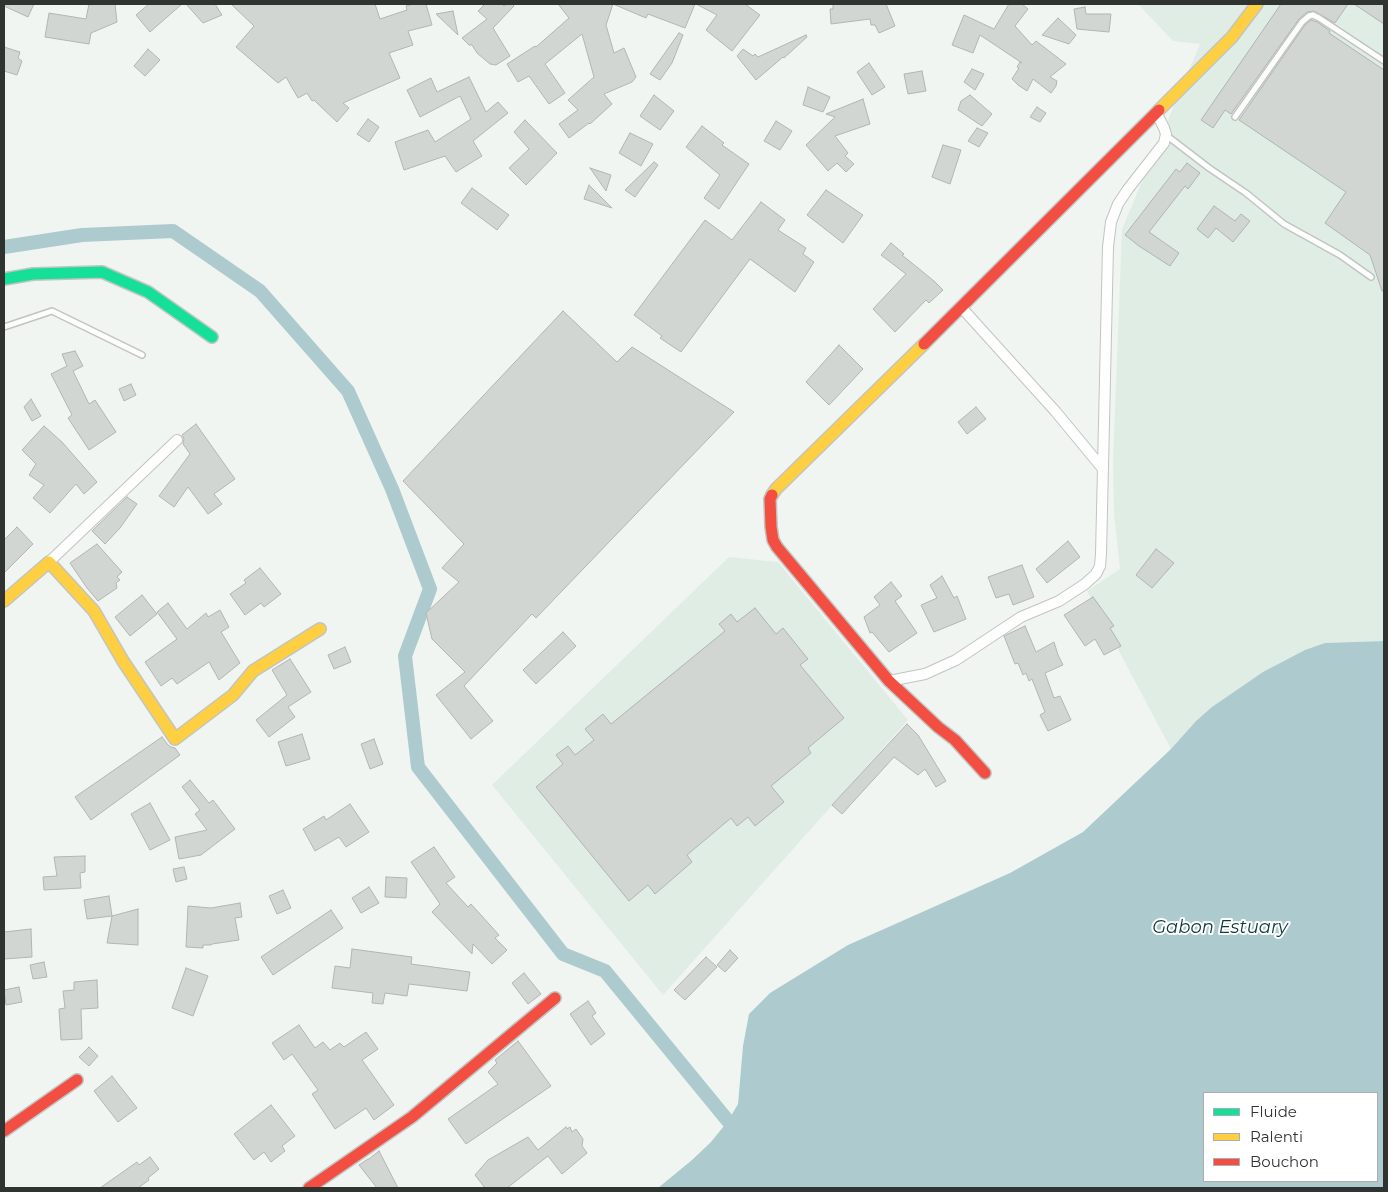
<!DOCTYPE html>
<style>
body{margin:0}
#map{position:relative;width:1388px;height:1192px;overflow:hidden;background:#f0f5f2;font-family:Montserrat,sans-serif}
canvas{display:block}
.frame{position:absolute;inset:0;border:5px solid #303431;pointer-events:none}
.legend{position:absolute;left:1203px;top:1092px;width:175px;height:90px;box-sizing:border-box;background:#fff;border:1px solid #acaead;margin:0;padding:6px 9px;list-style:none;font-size:15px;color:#303431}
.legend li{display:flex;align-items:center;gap:10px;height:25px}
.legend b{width:25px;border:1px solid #acaead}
</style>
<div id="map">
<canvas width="1388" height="1192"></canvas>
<div class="frame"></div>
<ul class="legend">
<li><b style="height:6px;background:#16e098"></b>Fluide</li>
<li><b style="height:6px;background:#ffcf43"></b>Ralenti</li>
<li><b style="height:6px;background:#f24e42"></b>Bouchon</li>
</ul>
</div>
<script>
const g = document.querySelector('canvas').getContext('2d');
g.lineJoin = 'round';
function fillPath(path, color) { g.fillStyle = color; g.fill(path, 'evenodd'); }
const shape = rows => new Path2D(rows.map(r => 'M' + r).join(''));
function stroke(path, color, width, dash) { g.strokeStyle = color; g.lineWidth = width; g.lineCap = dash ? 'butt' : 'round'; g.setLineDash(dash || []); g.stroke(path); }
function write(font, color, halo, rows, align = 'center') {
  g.font = font + ' Montserrat,sans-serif'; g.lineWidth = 4; g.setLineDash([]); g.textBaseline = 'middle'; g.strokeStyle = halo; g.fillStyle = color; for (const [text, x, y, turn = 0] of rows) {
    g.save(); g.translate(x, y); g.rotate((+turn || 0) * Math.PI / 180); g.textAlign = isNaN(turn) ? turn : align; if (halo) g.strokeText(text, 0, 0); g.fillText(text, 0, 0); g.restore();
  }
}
const built = shape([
 [1138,4,1384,4,1384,641,1325,643,1196,721,1171,749,1087,591,1120,569,1114,515,1113,461,1122,229,1200,44,1173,41],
 [729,557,778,562,908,720,663,995,492,785]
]);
const water = shape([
 [1384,641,1384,1188,658,1188,692,1160,711,1142,728,1121,738,1104,743,1046,749,1014,770,993,848,945,1010,873,1083,832,1171,749,1196,721,1212,707,1263,672,1305,650,1325,643],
 [1204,1093,1377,1093,1377,1181,1204,1181]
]);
const canal = shape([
 [4,247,82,235,173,231,260,291,348,391,392,489,430,589,405,656,418,767,563,954,605,971,728,1121]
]);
const building = shape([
 [4,4,34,4,28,17,4,6,4,4],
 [89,4,115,4,117,22,91,33,89,44,45,37,49,13,86,19,89,4],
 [149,4,182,4,150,32,136,15,149,4],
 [186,4,215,4,222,15,203,23,186,4],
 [231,4,375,4,380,19,407,10,406,6,413,4,426,4,432,25,408,31,413,45,389,53,400,78,343,103,349,108,337,122,317,103,314,100,312,101,307,93,298,98,286,77,278,83,236,47,254,26,231,4],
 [485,4,502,4,504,6,507,4,512,4,514,6,493,28,510,56,496,65,490,64,477,53,472,45,469,45,462,38,487,19,478,11,485,4],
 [558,4,695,4,685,28,648,14,646,18,613,4,606,25,614,53,624,48,636,77,632,82,604,94,612,104,590,124,589,123,569,138,559,124,578,110,568,100,594,77,582,34,545,64,565,93,549,104,529,76,518,82,507,64,535,46,536,47,569,18,558,4],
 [696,4,745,4,760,15,732,51,706,30,717,15,696,4],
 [833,4,886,4,895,26,879,33,875,25,871,25,870,19,831,24,830,9,833,9,833,4],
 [1009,4,1022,4,1028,9,1015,26,1032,45,1036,41,1066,64,1050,77,1057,81,1056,86,1051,93,1033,79,1027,91,1018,85,1012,79,1019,68,1017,67,1020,62,1022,63,980,35,973,53,952,45,964,15,994,29,1009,4],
 [1281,4,1348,4,1335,23,1314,11,1307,12,1299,19,1231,114,1225,110,1213,128,1201,120,1281,4],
 [1354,4,1384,4,1384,24,1354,4],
 [1085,7,1086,14,1111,14,1109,32,1077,29,1074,9,1085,7],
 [453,11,458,35,436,14,453,11],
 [1058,18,1076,35,1069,44,1042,35,1058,18],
 [1311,20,1317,22,1330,31,1329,33,1384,70,1384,291,1382,291,1370,255,1325,223,1346,192,1239,120,1305,25,1311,20],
 [679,33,683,35,672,63,660,80,650,74,679,33],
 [806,35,807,37,784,58,783,57,756,80,737,56,743,49,753,56,755,54,758,57,806,35],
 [4,47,20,52,18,58,22,61,17,75,4,71,4,47],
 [148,49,160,60,145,76,134,66,148,49],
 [869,63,885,87,872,95,857,72,869,63],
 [972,69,984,74,975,90,964,82,972,69],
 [922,71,926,91,908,94,904,74,922,71],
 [469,77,486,112,498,102,508,113,473,141,482,156,456,172,445,156,404,170,395,142,428,130,435,142,471,119,460,96,420,117,407,90,431,78,437,92,469,77],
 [808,87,830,97,823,112,803,105,808,87],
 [654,95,674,111,660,130,640,116,654,95],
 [970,95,992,114,982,126,958,110,961,101,970,95],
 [863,99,870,124,835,136,848,153,845,156,854,164,846,172,837,163,828,171,806,145,835,117,826,114,863,99],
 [1037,107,1046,113,1040,122,1030,117,1037,107],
 [368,119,379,127,369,142,357,134,368,119],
 [525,120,557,153,526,185,509,168,529,149,514,132,525,120],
 [776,121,792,131,780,150,764,141,776,121],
 [702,126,724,143,722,145,749,164,719,209,704,198,720,175,686,147,702,126],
 [977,128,988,133,979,147,968,141,977,128],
 [630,133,653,144,641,166,619,153,630,133],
 [943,145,961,150,950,184,932,177,943,145],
 [654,162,658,165,635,197,625,190,654,162],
 [1187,163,1200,173,1188,189,1185,186,1149,232,1179,253,1170,266,1139,246,1125,235,1176,169,1180,172,1187,163],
 [590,168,611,175,606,191,590,168],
 [589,185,612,208,584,199,589,185],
 [472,188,509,215,497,230,461,203,472,188],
 [826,190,863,215,843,243,807,215,826,190],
 [761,202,785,220,778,230,806,248,803,254,814,262,795,292,750,259,681,352,660,338,662,336,634,315,705,220,732,240,761,202],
 [1214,206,1235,221,1241,214,1250,221,1233,242,1216,228,1208,238,1197,229,1214,206],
 [891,243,904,254,902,255,934,281,943,290,929,303,926,300,895,332,873,309,906,274,881,255,891,243],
 [563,311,617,362,632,347,734,412,536,618,532,614,464,686,493,721,471,739,436,695,465,672,432,639,426,613,459,582,442,568,464,544,403,481,563,311],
 [839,345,863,369,829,405,806,382,839,345],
 [75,351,83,366,73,371,89,404,95,400,116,432,89,450,68,418,72,415,51,374,67,366,62,354,75,351],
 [131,384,136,395,124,401,119,389,131,384],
 [31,399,41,416,32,421,24,407,31,399],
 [976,407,986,419,967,434,958,422,976,407],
 [196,424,235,479,214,494,222,504,208,514,188,487,174,507,159,496,190,454,183,444,184,439,182,435,196,424],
 [44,426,62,442,97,482,84,494,76,484,50,513,33,498,44,485,29,475,36,464,22,450,44,426],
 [127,497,137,504,120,528,105,544,92,531,127,497],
 [17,527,33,544,4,573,4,540,17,527],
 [1068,541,1080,557,1047,583,1036,569,1068,541],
 [97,544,122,572,117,577,120,580,116,583,117,588,98,601,87,588,70,563,97,544],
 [1156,549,1174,563,1152,588,1136,575,1156,549],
 [1022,565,1034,597,1013,605,1009,594,996,598,988,577,1022,565],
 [260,568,281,594,264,607,261,603,245,615,230,594,246,583,244,580,260,568],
 [942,576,954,598,957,596,966,619,934,632,921,605,937,598,930,585,942,576],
 [891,582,902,596,895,601,917,633,889,652,872,632,870,633,864,617,880,605,874,597,891,582],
 [142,595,157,614,130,636,115,617,142,595],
 [1093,597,1114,626,1110,628,1121,646,1104,655,1095,639,1085,646,1064,615,1093,597],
 [168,603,187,629,206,613,208,617,220,610,229,627,221,632,240,663,219,680,209,662,177,684,172,678,161,686,145,662,177,639,157,612,168,603],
 [755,608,776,634,783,628,808,659,800,665,844,718,808,748,811,753,771,786,784,802,755,826,748,817,737,826,731,818,687,855,692,862,655,894,648,885,629,901,536,787,563,764,556,755,568,746,575,755,594,740,585,729,603,714,611,724,725,631,719,624,731,614,737,622,755,608],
 [1025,626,1036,652,1054,642,1058,655,1063,665,1045,673,1054,698,1060,696,1071,720,1048,731,1040,715,1045,712,1032,679,1029,681,1026,673,1023,675,1018,663,1015,664,1004,636,1025,626],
 [563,632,576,646,536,684,523,670,563,632],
 [345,647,351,662,334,669,328,655,345,647],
 [290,659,311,692,288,707,295,717,269,737,256,720,287,695,272,670,290,659],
 [907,724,918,735,946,781,936,787,925,769,918,775,894,757,842,814,832,805,907,724],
 [302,734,310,759,286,766,278,742,302,734],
 [162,737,168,745,171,747,175,748,180,755,91,820,75,797,162,737],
 [374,739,383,764,370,769,361,744,374,739],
 [190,780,209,803,213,800,235,829,201,855,179,859,175,837,207,830,195,814,200,810,182,787,190,780],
 [150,803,170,840,150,850,131,814,150,803],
 [350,804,369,832,346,847,339,837,315,851,303,829,324,816,326,820,350,804],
 [434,847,455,877,446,883,468,907,471,904,499,935,495,938,507,950,492,964,473,944,472,954,432,912,440,904,411,862,434,847],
 [85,856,85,872,80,873,81,888,44,890,43,877,57,876,54,857,85,856],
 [184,867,187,879,176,882,173,869,184,867],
 [386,877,407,878,406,898,385,897,386,877],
 [369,887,379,903,361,913,352,898,369,887],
 [283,890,291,908,277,914,269,896,283,890],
 [109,896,112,916,87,919,84,900,109,896],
 [240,903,242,917,235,918,239,940,212,944,211,945,203,945,203,948,186,947,188,906,211,908,240,903],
 [138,909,138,945,107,943,112,916,138,909],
 [331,910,343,928,273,975,261,957,331,910],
 [31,929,32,957,4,959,4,932,31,929],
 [352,949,412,957,411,964,470,972,467,991,409,984,407,996,385,993,383,1004,372,1003,373,993,332,988,335,966,350,968,352,949],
 [730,950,738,958,725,972,717,965,730,950],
 [706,957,717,967,685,1000,674,990,706,957],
 [44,962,47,977,33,979,30,965,44,962],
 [186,968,208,976,193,1016,172,1008,186,968],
 [524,973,541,994,528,1004,512,983,524,973],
 [97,980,98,1008,81,1009,82,1039,61,1040,59,1009,65,1008,63,991,74,990,74,982,97,980],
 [19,987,22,1002,6,1005,4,990,19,987],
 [588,1001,596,1013,592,1016,605,1034,591,1045,570,1014,588,1001],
 [299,1025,315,1048,323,1042,330,1050,340,1043,344,1047,366,1032,378,1049,362,1060,394,1105,374,1120,366,1108,335,1129,312,1094,318,1090,292,1054,284,1060,272,1043,299,1025],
 [518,1041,551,1086,466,1144,448,1119,498,1084,488,1072,497,1063,495,1060,518,1041],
 [89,1047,98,1056,89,1066,79,1057,89,1047],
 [112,1076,137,1108,118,1122,94,1091,112,1076],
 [271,1105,295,1136,282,1146,285,1151,271,1162,264,1152,254,1160,234,1134,271,1105],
 [566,1127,567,1129,570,1127,572,1132,576,1129,583,1139,582,1146,587,1153,562,1174,548,1156,507,1188,485,1188,475,1175,488,1160,528,1137,538,1150,566,1127],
 [379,1151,398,1188,377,1188,359,1165,368,1159,369,1159,379,1151],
 [150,1157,159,1169,148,1178,149,1180,138,1188,100,1188,137,1162,139,1165,150,1157]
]);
const lane = shape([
 [1235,117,1302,22,1309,16,1313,15,1319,18,1384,61],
 [1166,135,1209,168,1246,193,1284,224,1340,255,1371,277],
 [4,327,52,311,142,355]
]);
const street = shape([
 [961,307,1056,412,1103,469],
 [49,562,177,440],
 [889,681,925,674,956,660,1021,617,1059,601,1085,584,1096,574,1100,566,1101,554,1108,247,1111,222,1118,204,1128,189,1164,143,1166,134,1164,128,1157,114]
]);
const fast = shape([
 [4,279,33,274,102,272,148,292,212,337]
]);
const slow = shape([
 [1159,110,1232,37,1257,4],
 [772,495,776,489,924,344],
 [4,601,49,562,94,611,123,661,175,739,233,695,253,671,320,629]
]);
const jam = shape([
 [924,344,1159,110],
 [772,495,770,499,771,527,773,540,777,547,889,681,938,727,955,740,985,773],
 [4,1131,77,1080],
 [309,1188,412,1117,555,998]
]);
const waterNames = [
 ["Gabon Estuary",1220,928]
];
fillPath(built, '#e0ede5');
fillPath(water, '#adcbce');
stroke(canal, '#adcbce', 14);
fillPath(building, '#d2d6d3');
stroke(building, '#b2b5b2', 1);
stroke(lane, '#c1c5c2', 8);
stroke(street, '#c1c5c2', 12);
stroke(fast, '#c1c5c2', 14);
stroke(slow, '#c1c5c2', 14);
stroke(jam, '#c1c5c2', 14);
stroke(lane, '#fdfefd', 5);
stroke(street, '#fdfefd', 10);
stroke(fast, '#16e098', 11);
stroke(slow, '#ffcf43', 11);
stroke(jam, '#f24e42', 11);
write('italic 18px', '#10383d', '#fff', waterNames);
</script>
